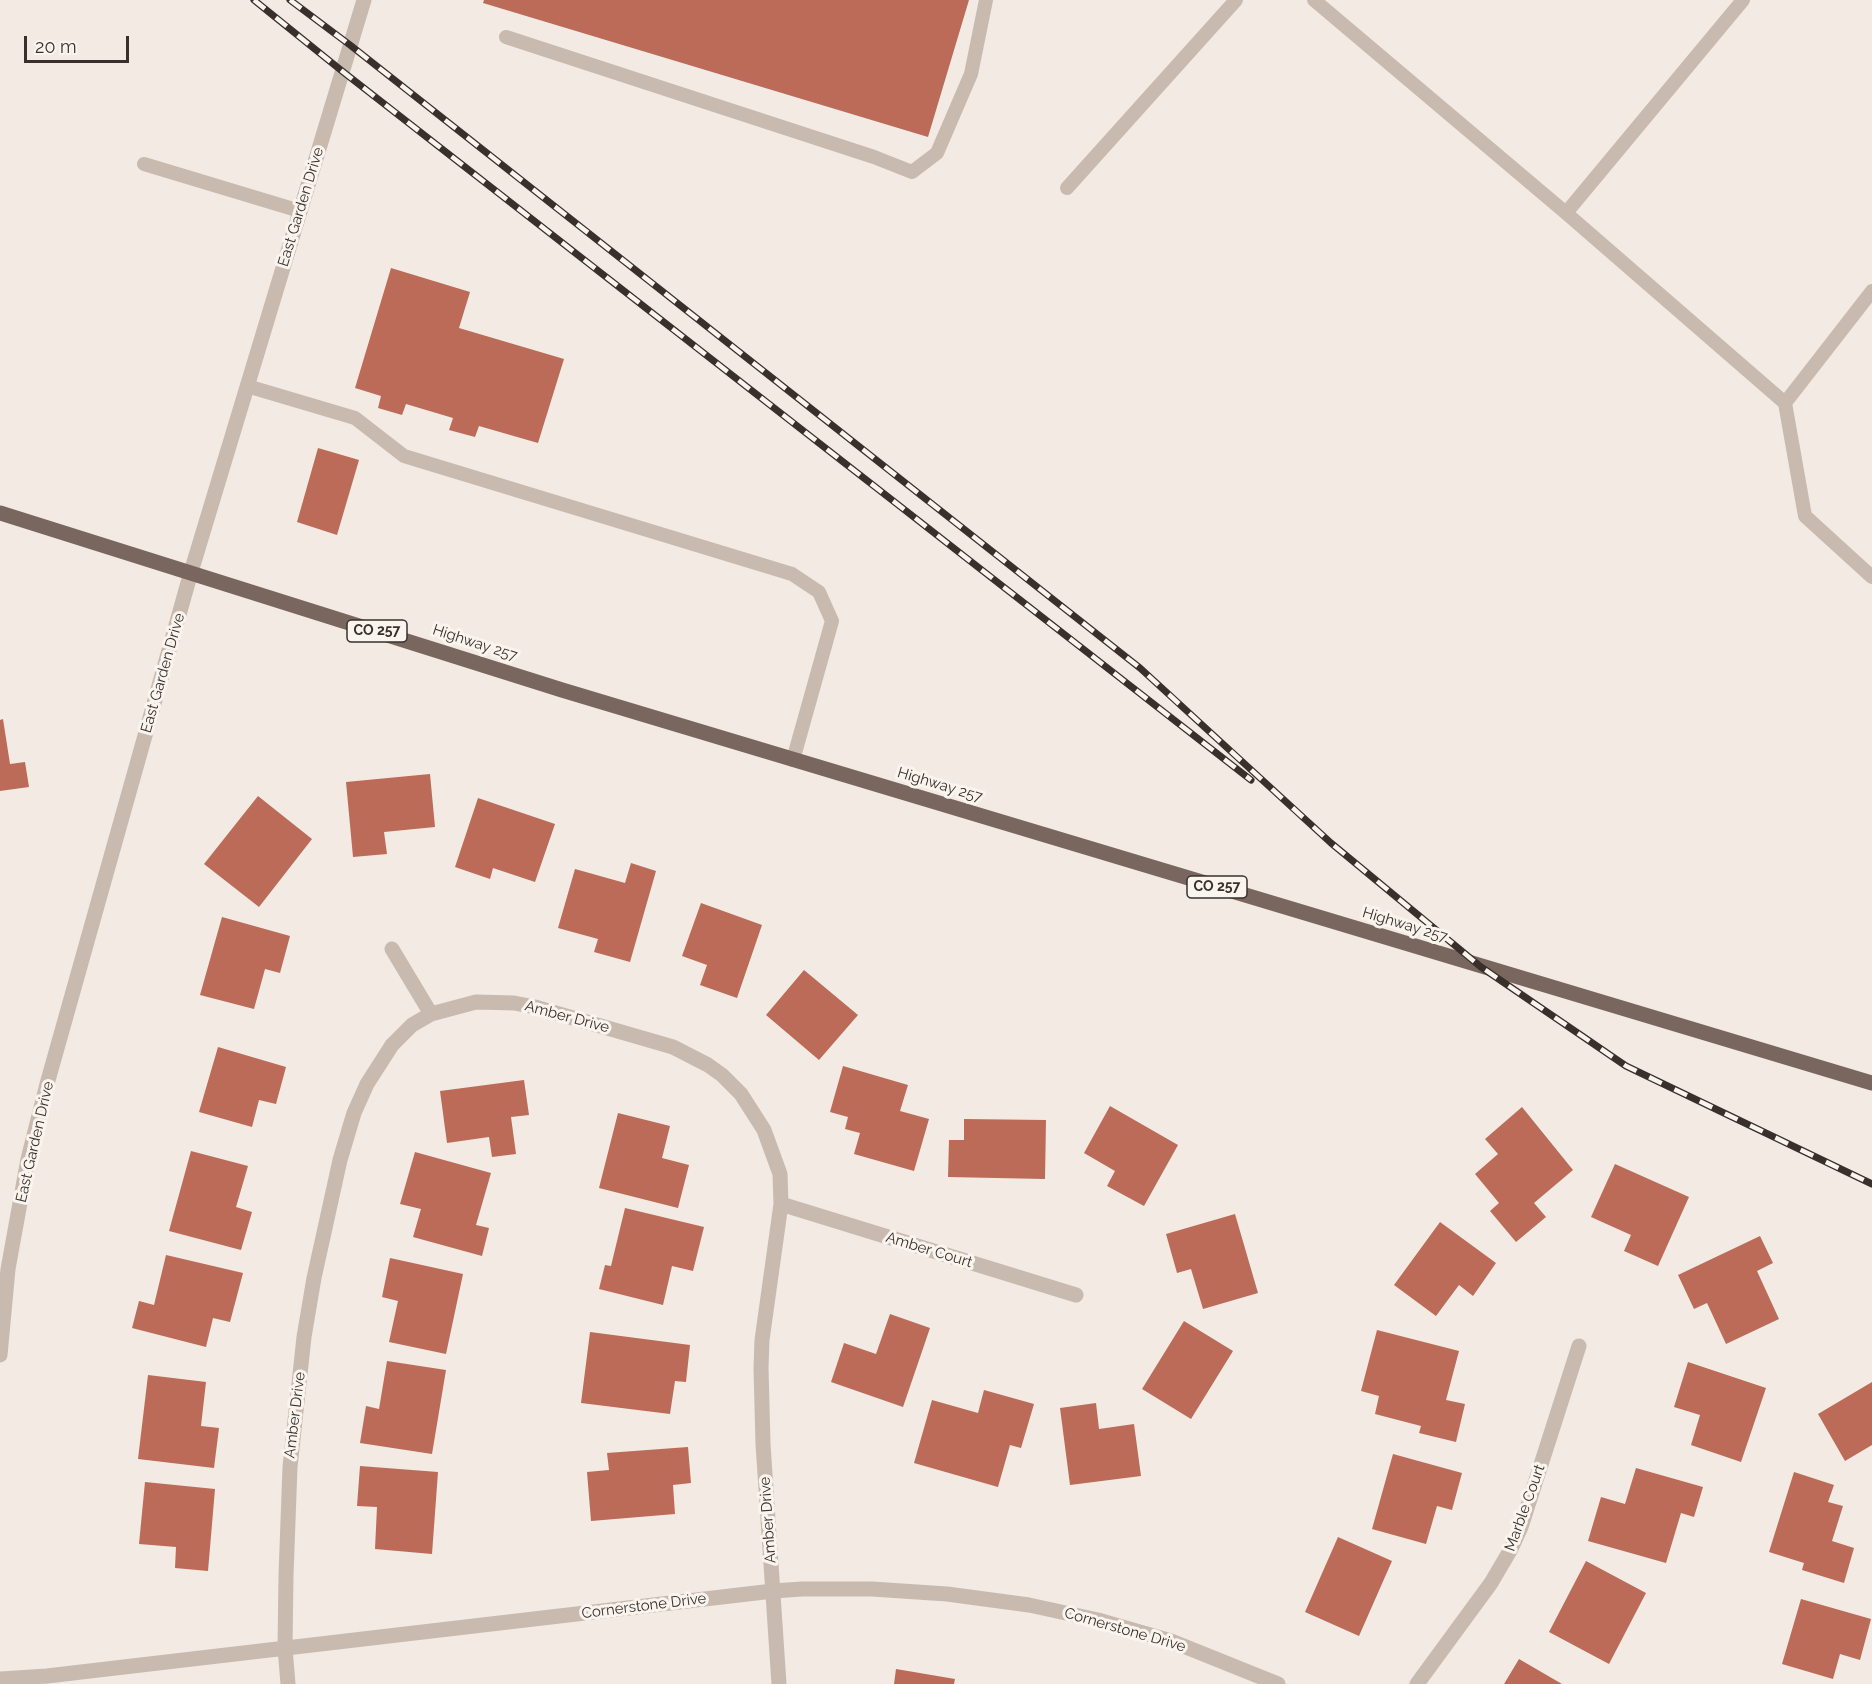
<!DOCTYPE html>
<style>
body{margin:0}
#map{position:relative;width:1872px;height:1684px;overflow:hidden;background:#f2eae3;font-family:Raleway,sans-serif}
canvas{display:block}
.scale{position:absolute;left:24px;top:36px;width:105px;height:27px;box-sizing:border-box;border:3px solid #39302c;border-top:0;padding-left:8px;font-size:18px;line-height:21px;white-space:nowrap;color:#39302c;-webkit-text-stroke:4px #faf4ef;paint-order:stroke}
</style>
<div id="map">
<canvas width="1872" height="1684"></canvas>
<div class="scale">20 m</div>
</div>
<script>
const g = document.querySelector('canvas').getContext('2d');
g.lineJoin = 'round';
function fillPath(path, color) { g.fillStyle = color; g.fill(path, 'evenodd'); }
const shape = rows => new Path2D(rows.map(r => 'M' + r).join(''));
function stroke(path, color, width, dash) { g.strokeStyle = color; g.lineWidth = width; g.lineCap = dash ? 'butt' : 'round'; g.setLineDash(dash || []); g.stroke(path); }
function write(font, color, halo, rows, align = 'center') {
  g.font = font + ' Raleway,sans-serif'; g.lineWidth = 6; g.setLineDash([]); g.textBaseline = 'middle'; g.strokeStyle = halo; g.fillStyle = color; for (const [text, x, y, turn = 0] of rows) {
    g.save(); g.translate(x, y); g.rotate((+turn || 0) * Math.PI / 180); g.textAlign = isNaN(turn) ? turn : align; if (halo) g.strokeText(text, 0, 0); g.fillText(text, 0, 0); g.restore();
  }
}
const building = shape([
 [484,0,969,0,928,137,483,3],
 [391,268,470,292,459,328,564,359,538,443,479,426,475,437,449,430,453,418,406,404,402,415,378,408,381,396,355,388],
 [318,448,359,460,337,535,297,522],
 [3,719,10,764,25,762,29,787,0,791,0,720],
 [430,774,435,827,384,832,387,854,353,857,346,782],
 [258,796,312,839,259,907,204,864],
 [478,798,555,824,535,882,493,868,490,879,455,867],
 [631,863,656,871,630,962,594,952,598,939,558,928,575,869,625,883],
 [701,903,762,925,737,998,700,985,707,965,682,956],
 [222,917,290,936,280,973,265,969,254,1009,200,995],
 [804,970,858,1015,819,1060,766,1015],
 [218,1047,286,1067,276,1104,259,1100,252,1127,199,1112],
 [843,1066,908,1085,900,1111,929,1119,914,1171,854,1154,860,1133,845,1129,848,1117,830,1112],
 [524,1080,529,1115,511,1117,516,1154,492,1157,489,1137,447,1143,440,1091],
 [1110,1106,1178,1145,1144,1206,1107,1186,1115,1171,1084,1153],
 [1522,1107,1573,1170,1534,1203,1546,1217,1516,1242,1490,1211,1499,1203,1475,1174,1498,1154,1485,1139],
 [618,1113,670,1126,662,1158,689,1165,678,1208,599,1188],
 [964,1119,1046,1120,1045,1179,948,1177,949,1140,964,1140],
 [191,1151,248,1166,236,1207,252,1212,241,1250,169,1231],
 [415,1152,491,1173,476,1225,489,1228,482,1256,413,1237,421,1209,400,1204],
 [1615,1164,1689,1197,1658,1266,1624,1251,1631,1235,1591,1217],
 [625,1208,704,1227,693,1271,672,1266,663,1305,599,1289,605,1265,611,1266],
 [1235,1214,1258,1293,1203,1309,1191,1269,1177,1273,1166,1234],
 [1440,1222,1496,1263,1473,1296,1459,1285,1436,1316,1394,1285],
 [1760,1236,1773,1263,1757,1271,1779,1319,1726,1344,1707,1303,1694,1309,1678,1275],
 [166,1255,243,1273,230,1322,213,1318,206,1347,132,1328,139,1301,154,1305],
 [390,1258,463,1274,446,1354,389,1342,398,1301,382,1297],
 [890,1314,930,1328,903,1407,831,1382,844,1343,876,1354],
 [1184,1321,1233,1351,1191,1419,1142,1389],
 [1377,1330,1459,1351,1446,1400,1465,1404,1456,1442,1419,1433,1421,1426,1375,1414,1379,1396,1361,1391],
 [590,1332,690,1345,686,1382,675,1381,670,1414,581,1403],
 [387,1361,446,1370,432,1454,360,1443,366,1406,379,1409],
 [1688,1362,1766,1388,1741,1462,1691,1445,1700,1415,1674,1407],
 [148,1375,206,1382,201,1426,219,1428,214,1468,138,1459],
 [1872,1382,1872,1445,1845,1461,1818,1414],
 [984,1390,1034,1404,1021,1448,1010,1445,998,1487,914,1463,932,1400,978,1413],
 [1096,1403,1099,1429,1134,1424,1141,1476,1070,1485,1060,1408],
 [688,1447,691,1483,673,1485,675,1514,591,1521,587,1472,609,1470,607,1453],
 [1393,1454,1462,1473,1452,1510,1437,1506,1426,1544,1372,1529],
 [360,1466,438,1472,432,1554,375,1549,377,1507,357,1506],
 [1636,1468,1703,1487,1694,1517,1681,1513,1666,1563,1588,1541,1601,1497,1625,1504],
 [1794,1472,1834,1485,1828,1502,1843,1506,1832,1541,1854,1548,1844,1583,1802,1570,1804,1563,1769,1552],
 [145,1482,215,1489,208,1571,175,1568,176,1547,139,1544],
 [1338,1537,1392,1561,1359,1636,1305,1612],
 [1586,1561,1646,1593,1609,1664,1549,1632],
 [1801,1599,1871,1619,1860,1660,1840,1654,1833,1679,1782,1664],
 [1519,1659,1562,1684,1504,1684],
 [896,1669,955,1679,954,1684,894,1684]
]);
const service = shape([
 [1314,0,1566,213,1785,403,1805,516,1872,577],
 [506,37,874,157,912,172,937,153,971,74,986,0],
 [144,164,300,211],
 [1067,188,1236,0],
 [1566,213,1743,0],
 [247,386,355,418,404,456,792,574,819,592,832,621,793,760],
 [1785,403,1872,291]
]);
const minor = shape([
 [392,949,431,1014],
 [781,1204,1076,1295],
 [0,1355,8,1269,28,1159,47,1084,191,572,364,0],
 [0,1679,47,1676,773,1591,802,1589,872,1589,947,1594,1029,1605,1098,1620,1171,1641,1278,1684],
 [288,1684,285,1648,286,1575,290,1467,304,1337,314,1278,340,1160,354,1113,367,1084,392,1045,412,1025,431,1014,476,1002,514,1003,535,1007,673,1047,708,1065,722,1075,741,1094,764,1130,780,1174,781,1204,762,1340,761,1368,763,1444,779,1684],
 [1417,1684,1491,1583,1511,1549,1521,1527,1579,1346]
]);
const primary = shape([
 [0,513,562,690,1872,1083]
]);
const rail = shape([
 [254,0,342,71,1251,780],
 [290,0,350,45,1140,668,1331,843,1481,967,1626,1066,1872,1184]
]);
const shields = [
 [377,631,60],
 [1217,887,60]
];
const shieldNames = [
 ["CO 257",377,631],
 ["CO 257",1217,887]
];
const streetNames = [
 ["East Garden Drive",301,207,-73],
 ["Highway 257",475,643,18],
 ["East Garden Drive",163,673,-74],
 ["Highway 257",940,785,17],
 ["Highway 257",1405,925,17],
 ["Amber Drive",567,1017,15],
 ["East Garden Drive",35,1142,-77],
 ["Amber Court",929,1250,17],
 ["Amber Drive",295,1415,-83],
 ["Marble Court",1525,1508,-70],
 ["Amber Drive",768,1520,-94],
 ["Cornerstone Drive",644,1606,-7],
 ["Cornerstone Drive",1125,1630,16]
];
fillPath(building, '#bb6b57');
stroke(service, '#c9baaf', 14);
stroke(minor, '#c9baaf', 15);
stroke(primary, '#79675f', 15);
stroke(rail, '#39302c', 7);
stroke(rail, '#faf4ef', 4.5, [14]);
for (const [x, y, w] of shields) { const box = new Path2D(); box.roundRect(x - w / 2, y - 11, w, 22, 4.5); g.fillStyle = '#faf4ef'; g.fill(box); stroke(box, '#39302c', 1.5); }
write('bold 14px', '#39302c', null, shieldNames);
write('15px', '#39302c', '#faf4ef', streetNames);
</script>
